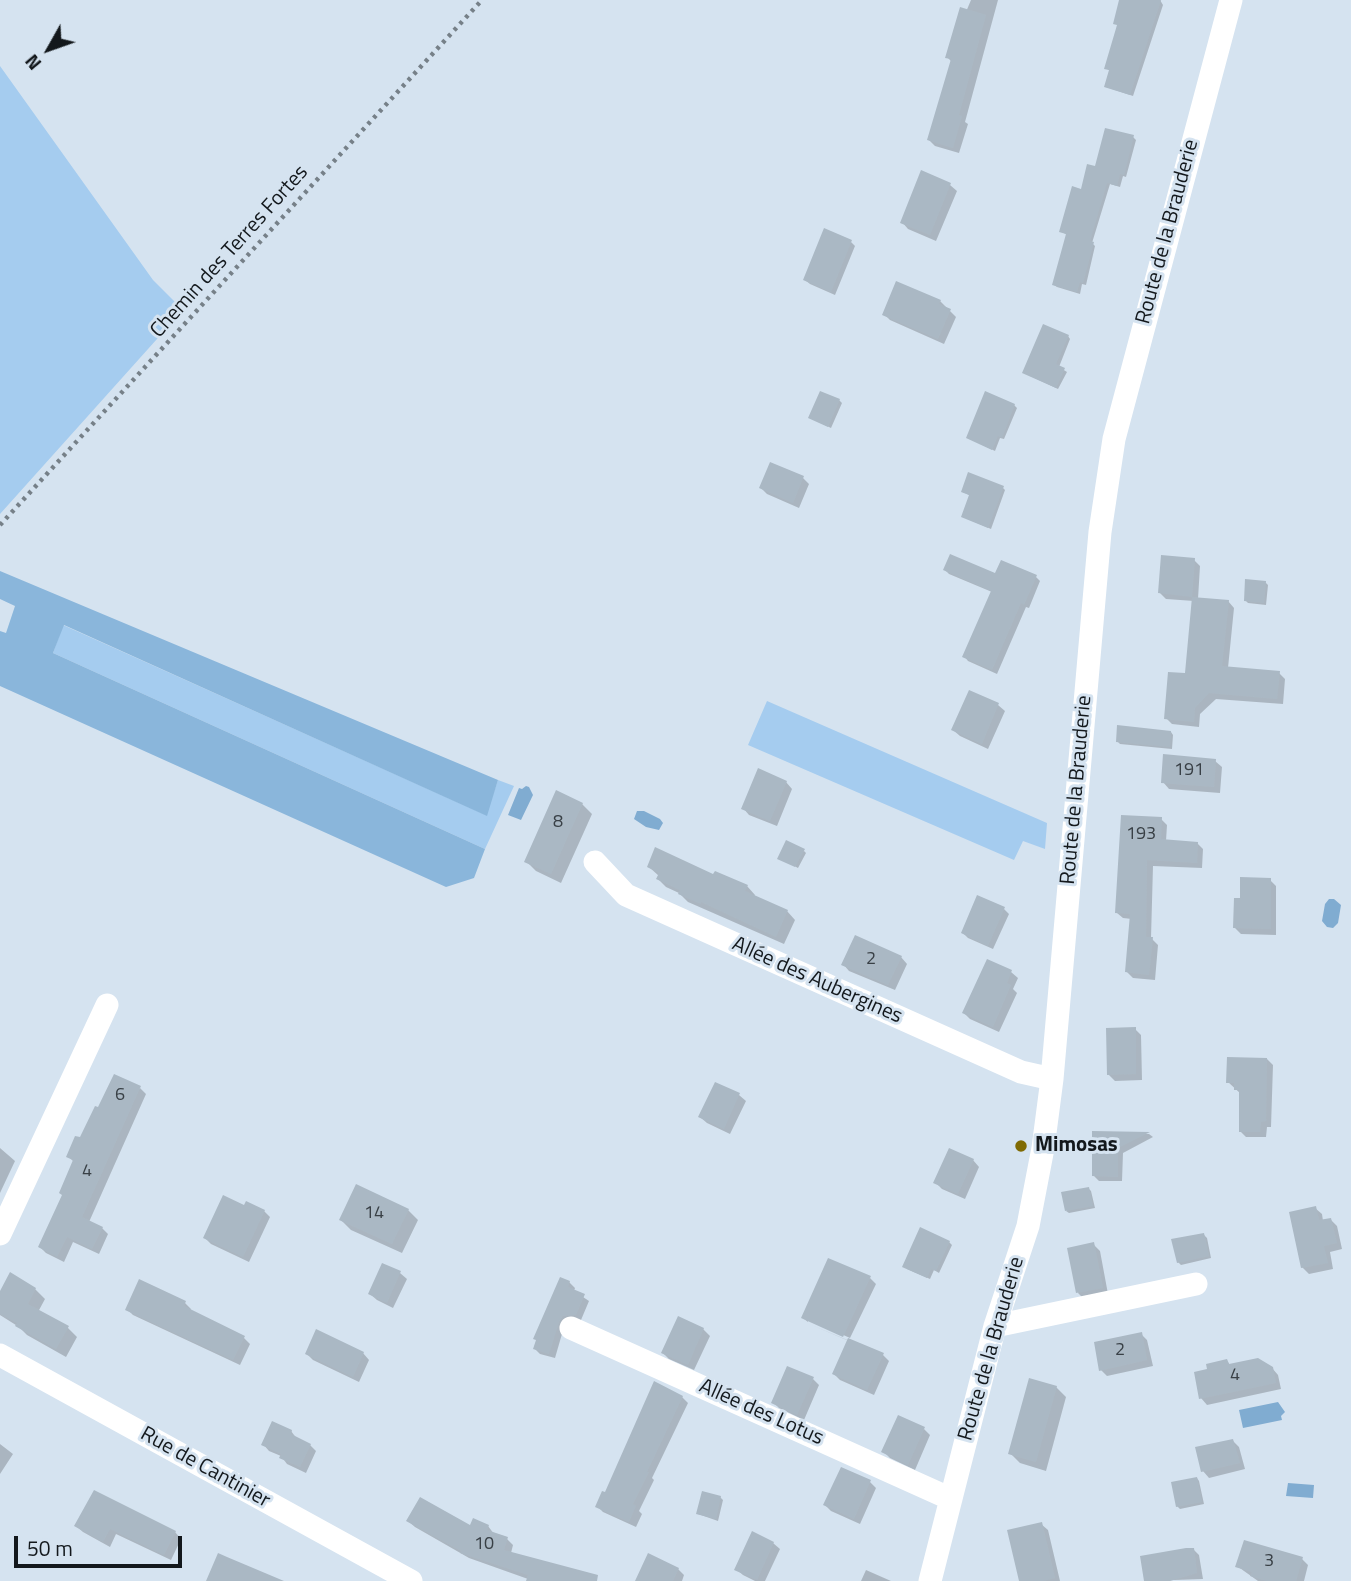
<!DOCTYPE html>
<meta charset="utf-8">
<style>
body{margin:0}
#map{position:relative;width:1351px;height:1581px;overflow:hidden;background:#d5e3f0;font-family:"Titillium Web",sans-serif}
canvas{display:block}
.north{position:absolute;left:14px;top:14px;width:70px;height:70px;-webkit-text-stroke:5px #d5e3f0;paint-order:stroke;rotate:230deg;font-size:19px;font-weight:700;line-height:28px;text-align:center;color:#13181c}
.north::after{content:'';display:block;margin:auto;width:24px;height:32px;background:#13181c;clip-path:polygon(50% 0,100% 100%,50% 72%,0 100%)}
.scale{position:absolute;left:14px;top:1536px;width:168px;height:32px;box-sizing:border-box;border:4px solid #13181c;border-top:0;padding-left:9px;font-size:21px;line-height:24px;white-space:nowrap;color:#13181c;-webkit-text-stroke:5px #d5e3f0;paint-order:stroke}
</style>
<div id="map">
<canvas width="1351" height="1581"></canvas>
<div class="north">N</div>
<div class="scale">50 m</div>
</div>
<script>
const g = document.querySelector('canvas').getContext('2d');
g.lineJoin = 'round';
function fillPath(path, color) { g.fillStyle = color; g.fill(path, 'evenodd'); }
const shape = rows => new Path2D(rows.map(r => 'M' + r).join(''));
function stroke(path, color, width, dash) { g.strokeStyle = color; g.lineWidth = width; g.lineCap = dash ? 'butt' : 'round'; g.setLineDash(dash || []); g.stroke(path); }
function write(font, color, halo, rows, align = 'center') {
  g.font = font + ' "Titillium Web",sans-serif'; g.lineWidth = 6; g.setLineDash([]); g.textBaseline = 'middle'; g.strokeStyle = halo; g.fillStyle = color; for (const [text, x, y, turn = 0] of rows) {
    g.save(); g.translate(x, y); g.rotate((+turn || 0) * Math.PI / 180); g.textAlign = isNaN(turn) ? turn : align; if (halo) g.strokeText(text, 0, 0); g.fillText(text, 0, 0); g.restore();
  }
}
const green = shape([
 [0,66,153,280,183,310,0,514],
 [63,625,486,815,498,780,514,786,485,849,53,653],
 [767,701,1047,823,1045,849,1023,841,1014,860,748,745]
]);
const forest = shape([
 [0,571,498,780,487,816,64,625,53,653,485,849,474,878,446,887,0,686,0,631,6,633,15,606,0,599]
]);
const water = shape([
 [526,786,529,787,533,795,521,820,508,815,519,788,522,789],
 [637,811,644,811,660,819,663,823,659,830,646,827,634,819],
 [1329,899,1334,899,1341,905,1338,923,1333,928,1327,927,1322,921,1325,904],
 [1278,1402,1285,1412,1281,1416,1282,1420,1243,1428,1239,1410],
 [1288,1483,1314,1485,1313,1498,1286,1496]
]);
const shadow = shape([
 [971,0,998,0,965,122,968,124,959,153,935,146,929,140,952,62,947,57],
 [1127,0,1160,0,1163,5,1133,96,1106,87,1110,71,1106,68],
 [1133,137,1136,140,1126,177,1123,176,1120,187,1110,184,1092,243,1095,246,1086,285,1082,284,1080,294,1057,287,1054,285,1067,235,1061,231,1096,168],
 [922,172,950,185,957,191,936,241,908,229,902,222],
 [851,242,855,246,835,295,810,284,805,280],
 [897,283,940,301,956,317,944,344,890,320,884,314],
 [1068,336,1070,339,1059,367,1067,372,1058,389,1024,373],
 [839,400,842,403,831,428,810,418],
 [1014,405,1017,408,1004,439,1000,438,995,451,968,438],
 [803,478,809,484,799,508,767,494,761,488],
 [1003,488,1005,490,991,529,963,517,971,496,963,492],
 [1194,560,1200,566,1198,599,1228,601,1234,608,1228,668,1279,673,1285,679,1283,704,1216,699,1200,714,1199,727,1172,724,1166,718,1186,675,1194,601,1166,599,1160,593],
 [945,570,996,575,1036,577,1040,581,1029,608,1026,607,997,674,968,661,964,656,992,592,949,574],
 [1265,582,1268,585,1266,605,1248,603,1246,601],
 [970,692,998,705,1005,711,988,749,960,736,953,730],
 [1171,732,1173,735,1172,749,1120,744,1118,742],
 [1215,761,1222,767,1220,793,1169,789,1163,782],
 [786,782,792,789,777,826,749,815,743,808],
 [582,804,592,814,561,883,536,871,526,861],
 [1161,819,1167,825,1166,841,1197,843,1203,849,1202,868,1153,866,1151,938,1158,945,1155,980,1133,978,1127,972,1132,919,1123,918,1117,913],
 [804,851,806,853,798,868,779,858],
 [649,867,714,876,747,886,755,895,754,897,787,911,795,920,784,944,688,902,679,893,666,887,658,879,659,876],
 [1270,880,1276,886,1276,935,1241,934,1235,928,1242,899],
 [1004,909,1009,914,993,949,968,938,963,933],
 [901,957,907,964,895,990,849,971,843,964],
 [1011,972,1018,978,1013,989,1017,993,999,1032,970,1019,964,1013],
 [1135,1029,1141,1035,1142,1080,1115,1081,1108,1074],
 [1267,1059,1273,1065,1271,1127,1267,1127,1266,1137,1246,1137,1240,1131,1241,1094,1228,1082],
 [715,1084,739,1095,746,1101,730,1134,707,1123,700,1117],
 [140,1088,146,1094,89,1222,102,1228,108,1234,99,1254,73,1242,64,1262,46,1253,40,1247,63,1195,74,1162,68,1156,80,1140],
 [1094,1133,1149,1134,1153,1137,1123,1153,1122,1181,1099,1181,1094,1176],
 [0,1148,15,1161,0,1193],
 [973,1160,979,1167,965,1199,942,1189,935,1182],
 [1089,1189,1091,1191,1095,1208,1069,1213,1066,1211],
 [245,1208,264,1211,270,1217,249,1262,211,1244,205,1238],
 [1315,1208,1322,1214,1323,1221,1331,1220,1337,1226,1342,1249,1330,1252,1333,1269,1309,1274,1302,1267],
 [408,1210,418,1220,402,1253,351,1230,341,1220],
 [1204,1235,1207,1238,1211,1258,1181,1265,1178,1262],
 [949,1242,952,1245,939,1273,934,1270,930,1279,907,1269],
 [1093,1244,1100,1251,1108,1294,1084,1299,1078,1293],
 [383,1265,400,1273,407,1279,393,1308,377,1300,370,1294],
 [870,1278,876,1284,850,1338,808,1319,808,1322,803,1318],
 [569,1282,575,1288,574,1291,589,1301,581,1320,569,1321,564,1327,555,1358,540,1354,535,1349],
 [35,1289,45,1299,38,1312,68,1328,77,1337,66,1357,27,1335,19,1327,0,1315,0,1294],
 [185,1303,191,1309,190,1311,244,1338,250,1344,240,1365,133,1315,127,1309],
 [809,1324,883,1355,889,1361,874,1395,840,1380,834,1374,849,1341],
 [703,1329,710,1336,694,1370,669,1359,663,1353],
 [1141,1334,1147,1340,1153,1366,1107,1376,1101,1370],
 [363,1353,369,1360,359,1382,313,1360,307,1354],
 [1227,1361,1231,1366,1272,1368,1278,1375,1281,1389,1207,1405,1201,1398,1209,1370],
 [813,1379,819,1385,804,1420,779,1408,773,1402],
 [1056,1387,1066,1397,1046,1471,1020,1463,1010,1453],
 [682,1397,688,1403,652,1478,654,1480,639,1511,642,1514,636,1527,603,1512,597,1506,606,1494],
 [924,1429,930,1435,915,1470,890,1458,884,1452],
 [291,1431,297,1439,310,1445,316,1451,306,1473,287,1464,281,1456,269,1451,263,1444],
 [1233,1441,1239,1447,1245,1469,1209,1478,1203,1471],
 [0,1444,13,1454,0,1474],
 [841,1469,870,1482,876,1488,860,1524,831,1511,825,1505],
 [1197,1478,1199,1481,1204,1504,1180,1509,1177,1506],
 [720,1497,723,1500,718,1521,698,1514],
 [408,1521,471,1527,488,1526,494,1534,507,1539,513,1545,511,1553,590,1581,528,1581,528,1579,469,1558,415,1527],
 [1041,1524,1048,1530,1060,1581,1020,1581],
 [76,1526,175,1532,181,1539,171,1560,116,1534,110,1547,83,1532],
 [773,1543,780,1549,765,1581,755,1581,743,1575,736,1569],
 [1193,1549,1199,1555,1203,1579,1146,1581],
 [1302,1559,1308,1565,1304,1581,1258,1581,1237,1566],
 [678,1569,684,1575,682,1581,641,1581],
 [866,1570,891,1581,861,1581]
]);
const building = shape([
 [1119,0,1161,0,1130,95,1104,87,1109,70,1104,69,1117,25,1113,24],
 [960,7,986,15,959,115,962,116,953,148,927,140,951,59,945,58],
 [1105,128,1134,135,1124,175,1120,174,1117,186,1107,183,1090,241,1094,242,1083,283,1080,282,1077,292,1052,285,1066,234,1059,232,1072,186,1081,189,1087,164,1095,166],
 [921,170,951,183,930,235,900,223],
 [824,228,852,240,831,292,803,280],
 [896,281,941,300,939,304,951,309,938,339,882,315],
 [1043,324,1069,335,1056,364,1065,368,1056,388,1022,373],
 [820,391,840,399,828,427,808,418],
 [985,391,1015,404,1002,438,998,436,992,450,966,438],
 [770,462,804,476,793,503,759,488],
 [968,472,1004,486,988,528,961,517,969,495,961,492],
 [950,554,995,573,1001,560,1037,575,1024,605,1021,603,992,670,962,657,991,591,943,570],
 [1161,555,1195,558,1192,597,1158,593],
 [1245,579,1266,581,1264,603,1244,601],
 [1192,597,1229,600,1222,666,1280,671,1277,699,1209,693,1195,708,1194,722,1164,719,1168,672,1185,673],
 [969,690,999,703,982,744,951,730],
 [1117,725,1171,731,1170,747,1116,742],
 [1163,754,1216,759,1214,787,1161,783],
 [758,768,787,781,770,821,741,809],
 [556,790,583,803,551,874,524,862],
 [1121,815,1162,817,1161,839,1198,842,1197,863,1147,860,1146,937,1153,937,1149,975,1125,972,1130,914,1115,913],
 [786,840,805,849,795,867,777,859],
 [655,847,713,874,715,871,748,885,745,891,788,910,776,937,701,902,701,904,678,894,680,890,656,879,659,873,647,867],
 [1240,877,1271,878,1271,929,1233,928,1234,898,1240,898],
 [977,895,1005,907,988,946,961,933],
 [855,935,902,956,888,985,841,965],
 [987,959,1012,970,1007,983,1011,985,993,1027,962,1013],
 [1136,1027,1136,1074,1107,1075,1106,1028],
 [1227,1057,1267,1058,1266,1121,1261,1122,1260,1132,1239,1132,1239,1090,1234,1090,1234,1083,1226,1083],
 [114,1074,141,1086,82,1217,103,1227,92,1249,67,1237,57,1257,38,1247,62,1195,59,1193,73,1160,66,1157,75,1136,80,1137,95,1106,98,1107],
 [715,1082,740,1093,724,1129,698,1117],
 [1092,1131,1150,1132,1118,1148,1118,1177,1092,1176],
 [949,1148,974,1159,958,1194,933,1183],
 [356,1184,409,1209,392,1244,339,1220],
 [1089,1187,1093,1206,1065,1211,1061,1192],
 [223,1195,244,1205,246,1201,265,1210,243,1257,203,1238],
 [1316,1206,1319,1220,1331,1218,1337,1243,1324,1246,1328,1263,1301,1268,1289,1212],
 [920,1227,950,1241,936,1271,931,1269,927,1278,902,1267],
 [1204,1233,1209,1256,1177,1263,1171,1239],
 [1094,1242,1103,1288,1076,1293,1067,1248],
 [828,1258,871,1276,843,1337,801,1318],
 [382,1263,401,1271,387,1303,368,1294],
 [10,1272,36,1288,28,1304,69,1326,56,1349,15,1326,17,1323,0,1314,0,1291],
 [560,1277,570,1281,568,1287,585,1294,576,1315,563,1316,559,1322,549,1354,533,1349,536,1340,533,1339],
 [139,1279,186,1301,184,1306,245,1336,233,1360,125,1310],
 [678,1316,704,1328,688,1365,661,1353],
 [316,1329,364,1352,353,1377,305,1354],
 [1142,1332,1147,1360,1099,1371,1094,1342],
 [848,1338,884,1353,867,1390,832,1374],
 [1258,1358,1273,1367,1276,1383,1199,1399,1194,1372,1207,1369,1206,1364,1227,1359,1229,1364],
 [787,1366,814,1377,797,1415,771,1403],
 [1029,1378,1057,1386,1036,1462,1008,1454],
 [654,1381,683,1396,647,1472,649,1472,633,1504,636,1506,629,1522,595,1507,602,1491,605,1492],
 [898,1415,925,1427,908,1465,881,1452],
 [272,1421,292,1430,291,1434,311,1444,300,1467,279,1458,281,1454,261,1445],
 [1233,1439,1240,1463,1201,1472,1195,1447],
 [841,1467,871,1480,854,1519,823,1505],
 [1197,1477,1202,1502,1176,1507,1171,1482],
 [94,1490,176,1531,164,1555,110,1529,103,1542,74,1526],
 [702,1491,721,1496,716,1519,696,1514],
 [420,1497,470,1525,473,1518,489,1525,487,1530,508,1537,504,1550,598,1575,597,1581,526,1581,528,1575,460,1553,461,1551,406,1521],
 [1042,1522,1055,1578,1043,1581,1019,1581,1007,1530],
 [752,1531,774,1542,757,1580,734,1570],
 [1244,1540,1303,1557,1296,1581,1267,1581,1250,1576,1252,1572,1235,1567],
 [1186,1548,1194,1548,1197,1573,1170,1581,1144,1581,1140,1556],
 [218,1553,227,1557,284,1581,206,1581],
 [648,1553,679,1568,673,1581,635,1581]
]);
const path = shape([
 [0,525,482,0]
]);
const minor = shape([
 [595,862,626,895,1021,1072,1052,1079],
 [0,1234,107,1005],
 [995,1326,1196,1284],
 [571,1328,951,1499],
 [0,1355,411,1581],
 [930,1581,995,1326,1028,1226,1043,1148,1052,1079,1100,532,1114,439,1231,0]
]);
const markers = [
 [1021,1146,7,"#7f6a03"]
];
const numberNames = [
 ["191",1189,771],
 ["8",558,823],
 ["193",1141,835],
 ["2",871,960],
 ["6",120,1096],
 ["4",87,1172],
 ["14",374,1214],
 ["2",1120,1351],
 ["4",1235,1376],
 ["10",484,1545],
 ["3",1269,1562]
];
const streetNames = [
 ["Route de la Brauderie",1168,232,-75],
 ["Chemin des Terres Fortes",230,252,-48],
 ["Route de la Brauderie",1077,790,-85],
 ["Allée des Aubergines",817,981,24],
 ["Route de la Brauderie",992,1349,-74],
 ["Allée des Lotus",761,1413,24],
 ["Rue de Cantinier",205,1468,29]
];
const poiNames = [
 ["Mimosas",1035,1146]
];
fillPath(green, '#a5ccef');
fillPath(forest, '#8ab6db');
fillPath(water, '#80acd1');
fillPath(shadow, '#0003');
fillPath(building, '#aab8c4');
stroke(path, '#768088', 4.5, [3.5, 5]);
stroke(minor, '#fff', 23);
for (const [x, y, r, color] of markers) { const dot = new Path2D(); dot.arc(x, y, r, 0, 2 * Math.PI); g.fillStyle = color; g.fill(dot); stroke(dot, '#d5e3f0', 2.5); }
write('18px', '#394046', null, numberNames);
write('21px', '#13181c', '#d5e3f0', streetNames);
write('bold 21px', '#13181c', '#d5e3f0', poiNames, 'left');
</script>
